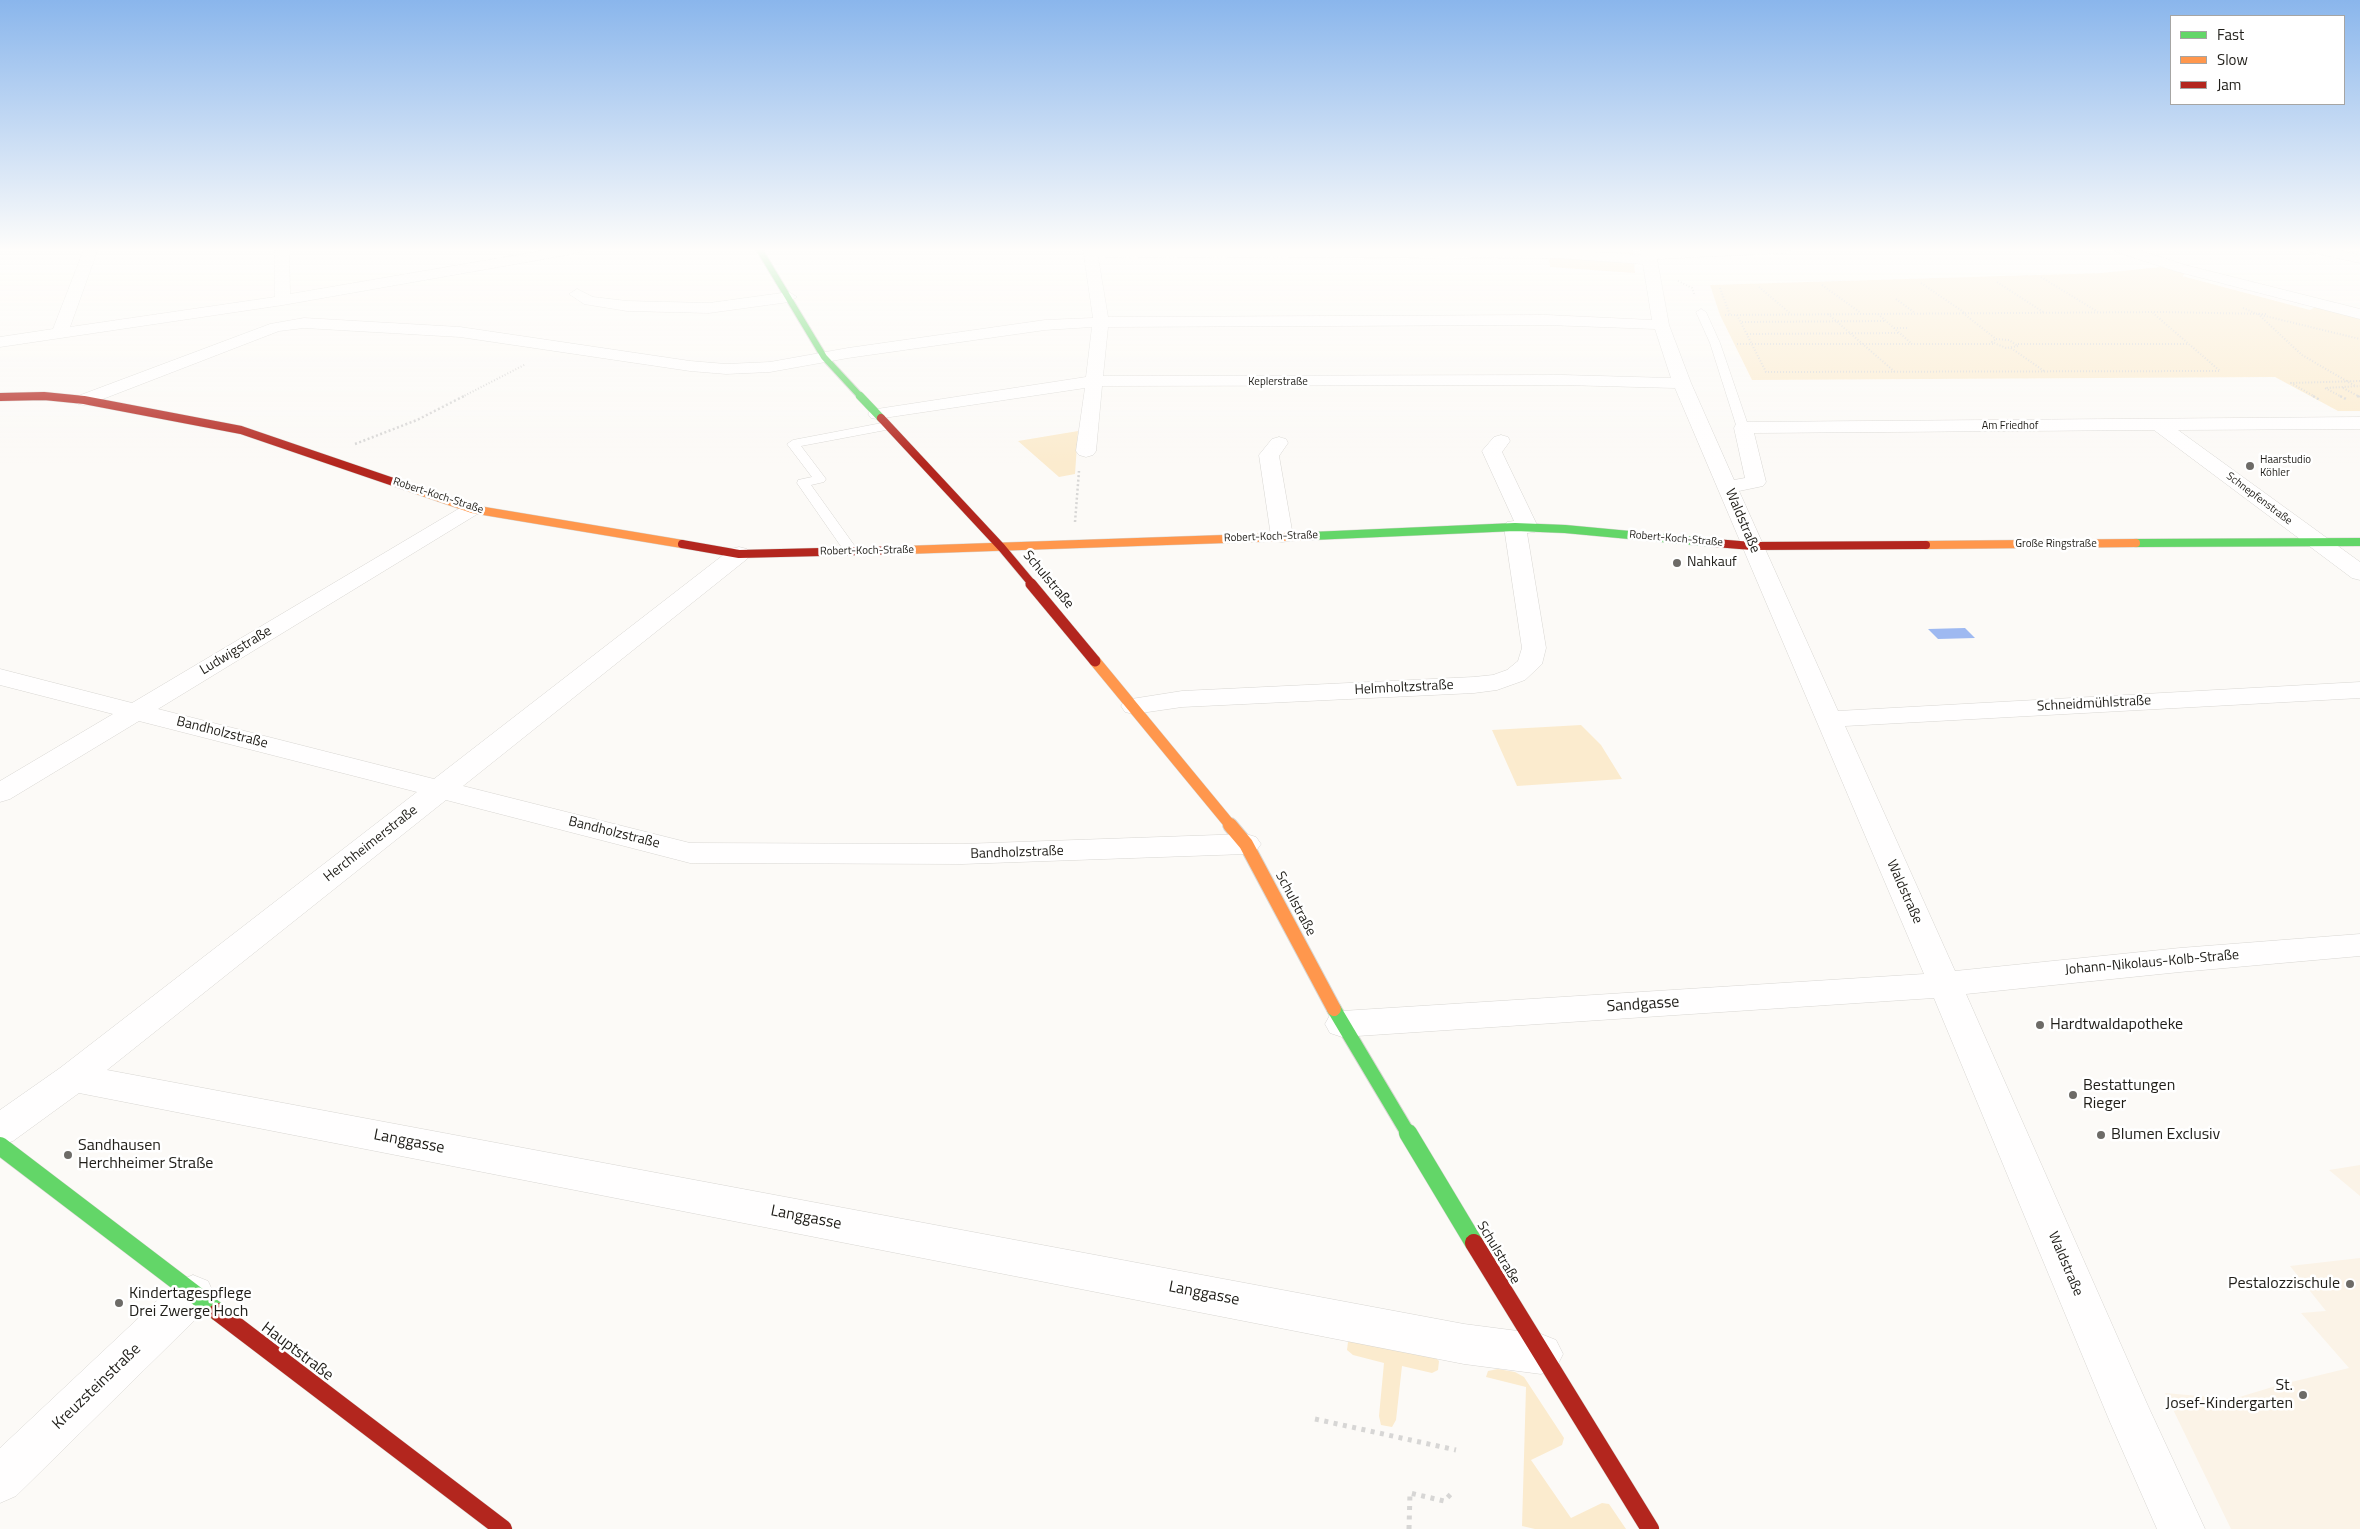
<!DOCTYPE html>
<meta charset="utf-8">
<style>
body{margin:0}
#map{position:relative;width:2360px;height:1529px;overflow:hidden;background:#fcfaf7;font-family:"Titillium Web",sans-serif}
canvas{display:block}
.legend{position:absolute;left:2170px;top:15px;width:175px;height:90px;box-sizing:border-box;background:#fff;border:1px solid #a6a5a3;margin:0;padding:6px 9px;list-style:none;font-size:15px;color:#201e19}
.legend li{display:flex;align-items:center;gap:10px;height:25px}
.legend b{width:25px;border:1px solid #a6a5a3}
</style>
<div id="map">
<canvas width="2360" height="1529"></canvas>
<ul class="legend">
<li><b style="height:6px;background:#63d668"></b>Fast</li>
<li><b style="height:6px;background:#ff974d"></b>Slow</li>
<li><b style="height:6px;background:#b3261e"></b>Jam</li>
</ul>
</div>
<script>
const g = document.querySelector('canvas').getContext('2d');
g.lineJoin = 'round';
function fillPath(path, color) { g.fillStyle = color; g.fill(path, 'evenodd'); }
const shape = rows => new Path2D(rows.map(r => 'M' + r).join(''));
function stroke(path, color, width, dash) { g.strokeStyle = color; g.lineWidth = width; g.lineCap = dash ? 'butt' : 'round'; g.setLineDash(dash || []); g.stroke(path); }
function write(font, color, halo, rows, align = 'center') {
  g.font = font + ' "Titillium Web",sans-serif'; g.lineWidth = 5; g.setLineDash([]); g.textBaseline = 'middle'; g.strokeStyle = halo; g.fillStyle = color; for (const [text, x, y, turn = 0] of rows) {
    g.save(); g.translate(x, y); g.rotate((+turn || 0) * Math.PI / 180); g.textAlign = isNaN(turn) ? turn : align; if (halo) g.strokeText(text, 0, 0); g.fillText(text, 0, 0); g.restore();
  }
}
const built = shape([
 [2360,1165,2360,1196,2329,1170],
 [2360,1258,2360,1529,2231,1529,2165,1393,2233,1399,2279,1385,2349,1368,2301,1313,2326,1311,2290,1266]
]);
const green = shape([
 [1559,249,1632,249,1633,254,1628,256,1560,251],
 [1549,257,1628,261,1634,264,1635,273,1550,267],
 [2161,267,2187,273,2182,276,2310,310,2317,306,2360,318,2360,411,2338,411,2275,377,1752,380,1720,315,1710,285,2102,273],
 [1078,431,1075,474,1059,477,1018,441],
 [1581,725,1601,745,1622,779,1517,786,1492,730],
 [1354,1339,1434,1356,1439,1361,1438,1370,1432,1373,1402,1366,1396,1420,1392,1427,1381,1425,1379,1416,1384,1363,1353,1355,1347,1350,1348,1342],
 [1498,1369,1515,1372,1524,1377,1564,1438,1562,1445,1531,1460,1571,1518,1602,1503,1609,1504,1626,1529,1535,1529,1522,1526,1526,1387,1486,1377,1488,1371]
]);
const water = shape([
 [1965,628,1975,638,1938,639,1928,629]
]);
const pathFar2 = shape([
 [2041,277,2098,312],
 [1678,281,1692,288,1695,296],
 [1997,282,2043,312],
 [1921,283,1965,313],
 [1822,285,1861,313],
 [1759,287,1791,314],
 [1720,288,1730,315],
 [1896,299,1915,313],
 [2243,308,2255,313],
 [1963,313,1996,339],
 [1828,314,1895,372],
 [1878,314,1912,344],
 [2258,314,2302,355,2355,386],
 [1725,315,2161,312,2267,314],
 [1737,315,1766,372,2220,371,2153,313],
 [2261,315,2360,339],
 [1742,322,1886,321],
 [1894,328,1909,328],
 [1747,334,1900,333],
 [1996,339,2009,340,2018,346,2006,348,1992,342,1996,339],
 [1737,344,1994,344],
 [2018,344,2187,344],
 [2011,348,2044,371],
 [2343,388,2360,397],
 [462,397,526,364],
 [2315,397,2291,383,2360,381],
 [2342,397,2325,388,2360,386]
]);
const pathFar1 = shape([
 [2313,396,2320,400],
 [2340,396,2346,399],
 [2357,396,2360,397],
 [355,444,417,420,464,396],
 [1075,522,1079,471]
]);
const path = shape([
 [1315,1419,1456,1450],
 [1409,1529,1410,1493,1444,1501,1454,1491]
]);
const lane = shape([
 [1701,309,1706,312,1720,343,1749,428,1747,431,1743,432,1737,428,1710,343,1696,312,1701,309],
 [887,422,891,423,893,426,891,429,801,446,826,479,824,482,811,485,859,552,852,556,847,555,797,483,798,480,812,477,787,444,793,440,887,422]
]);
const street = shape([
 [84,249,98,249,70,327,275,297,275,249,289,249,290,294,552,249,585,249,578,253,283,305,0,347,0,337,53,329,84,249],
 [1083,249,1558,250,1642,255,1641,249,1792,249,1785,253,1657,259,1669,325,1691,383,1734,480,1745,478,1734,428,1736,424,1743,422,2360,417,2360,429,2178,430,2360,562,2360,580,2352,578,2154,430,1754,433,1766,482,1763,486,1739,491,1838,711,2360,682,2360,698,1845,726,1955,971,2180,948,2360,934,2360,956,2180,972,1966,994,2148,1406,2205,1529,2157,1529,2110,1422,1934,998,1342,1037,1330,1033,1325,1024,1330,1015,1342,1011,1924,974,1675,388,1563,385,1102,386,1096,451,1093,455,1086,457,1079,455,1076,451,1085,388,877,419,871,418,868,414,871,410,877,409,1086,377,1092,327,1045,330,848,358,770,372,726,374,690,371,460,337,304,328,279,331,90,404,84,405,78,404,75,400,78,396,270,324,304,318,460,327,690,361,726,364,770,362,848,348,1045,320,1093,318,1083,249],
 [1098,257,1558,258,1643,264,1652,320,1547,315,1108,317,1098,257],
 [1547,325,1655,329,1671,378,1563,375,1103,376,1108,327,1547,325],
 [2114,249,2136,249,2185,265,2360,309,2360,319,2175,271,2116,252,2114,249],
 [2307,249,2334,249,2360,255,2360,263,2309,252,2307,249],
 [577,289,593,297,627,301,709,303,789,292,797,297,789,302,709,313,627,311,584,304,569,294,577,289],
 [1501,435,1508,437,1510,441,1502,452,1538,527,1535,532,1527,533,1546,648,1542,664,1525,680,1497,690,1474,693,1182,707,1134,714,1125,712,1121,706,1125,700,1182,691,1474,677,1493,675,1507,670,1518,661,1522,648,1504,527,1507,522,1514,521,1482,451,1494,437,1501,435],
 [1279,437,1286,439,1288,443,1279,456,1293,536,1290,541,1282,542,1274,541,1271,536,1259,455,1272,439,1279,437],
 [472,503,479,505,482,509,479,513,158,709,434,779,731,549,739,547,747,549,750,554,747,559,463,786,690,843,962,844,1246,834,1256,837,1261,844,1256,851,1246,854,962,864,690,863,446,800,107,1070,1464,1324,1541,1334,1556,1340,1563,1354,1556,1368,1541,1374,1464,1364,79,1093,13,1141,0,1145,0,1110,60,1068,417,792,139,721,10,799,0,802,0,781,113,714,0,685,0,669,132,703,465,505,472,503],
 [193,1275,208,1281,214,1294,208,1307,16,1496,0,1503,0,1448,178,1281,193,1275]
]);
const fastFar3 = shape([
 [759,249,824,357,861,397]
]);
const fastFar2 = shape([
 [860,396,881,418],
 [1312,536,1515,527,1565,529,1715,543],
 [2136,543,2360,542]
]);
const fastFar1 = shape([
 [1334,1009,1409,1135]
]);
const fast = shape([
 [1408,1133,1474,1243],
 [0,1146,218,1312]
]);
const slowFar2 = shape([
 [405,486,472,509,682,544],
 [1926,545,2136,543],
 [905,550,1312,536]
]);
const slowFar1 = shape([
 [1095,661,1231,826]
]);
const slow = shape([
 [1230,825,1246,844,1334,1009]
]);
const jamFar3 = shape([
 [6,397,53,397]
]);
const jamFar2 = shape([
 [0,397,44,396,84,400,241,430,405,486],
 [881,418,1002,548,1033,585],
 [1715,543,1752,546,1926,545],
 [682,544,739,554,905,550]
]);
const jamFar1 = shape([
 [1031,584,1095,661]
]);
const jam = shape([
 [1474,1243,1650,1529],
 [218,1312,503,1529]
]);
const markers = [
 [2250,466,5,"#6d6b67"],
 [1677,563,5,"#6d6b67"],
 [2040,1025,5,"#6d6b67"],
 [2073,1095,5,"#6d6b67"],
 [2101,1135,5,"#6d6b67"],
 [68,1155,5,"#6d6b67"],
 [2350,1284,5,"#6d6b67"],
 [119,1303,5,"#6d6b67"],
 [2303,1395,5,"#6d6b67"]
];
const farStreetnames = [
 ["Keplerstraße",1278,382],
 ["Am Friedhof",2010,426],
 ["Robert-Koch-Straße",438,496,18],
 ["Schnepfenstraße",2259,499,37],
 ["Robert-Koch-Straße",1271,537,-2],
 ["Robert-Koch-Straße",1676,539,5],
 ["Große Ringstraße",2056,544],
 ["Robert-Koch-Straße",867,551,-1]
];
const farPoinames = [
 ["Haarstudio",2260,460],
 ["Köhler",2260,473]
];
const streetNames = [
 ["Waldstraße",1742,521,67],
 ["Schulstraße",1048,580,50],
 ["Ludwigstraße",236,651,-31],
 ["Helmholtzstraße",1404,688,-3],
 ["Schneidmühlstraße",2094,704,-3],
 ["Bandholzstraße",222,733,14],
 ["Bandholzstraße",614,833,14],
 ["Herchheimerstraße",371,844,-38],
 ["Bandholzstraße",1017,853,-2],
 ["Waldstraße",1904,892,66],
 ["Schulstraße",1295,904,62],
 ["Johann-Nikolaus-Kolb-Straße",2152,963,-5],
 ["Schulstraße",1498,1253,59],
 ["Waldstraße",2065,1264,67]
];
const poiNames = [
 ["Nahkauf",1687,563]
];
const nearStreetnames = [
 ["Sandgasse",1643,1005,-4],
 ["Langgasse",409,1142,11],
 ["Langgasse",806,1218,11],
 ["Langgasse",1204,1294,11],
 ["Hauptstraße",297,1352,37],
 ["Kreuzsteinstraße",97,1387,-44]
];
const nearPoinames = [
 ["Hardtwaldapotheke",2050,1025],
 ["Bestattungen",2083,1086],
 ["Rieger",2083,1104],
 ["Blumen Exclusiv",2111,1135],
 ["Sandhausen",78,1146],
 ["Herchheimer Straße",78,1164],
 ["Pestalozzischule",2340,1284,"right"],
 ["Kindertagespflege",129,1294],
 ["Drei Zwerge Hoch",129,1312],
 ["St.",2293,1386,"right"],
 ["Josef-Kindergarten",2293,1404,"right"]
];
fillPath(built, '#fbf3e7');
fillPath(green, '#fbebce');
fillPath(water, '#9eb9f1');
stroke(lane, '#d8d6d2', 1);
stroke(street, '#d8d6d2', 1);
stroke(fastFar3, '#d8d6d2', 8);
stroke(fastFar2, '#d8d6d2', 9);
stroke(fastFar1, '#d8d6d2', 16);
stroke(fast, '#d8d6d2', 19);
stroke(slowFar2, '#d8d6d2', 9);
stroke(slowFar1, '#d8d6d2', 12);
stroke(slow, '#d8d6d2', 16);
stroke(jamFar3, '#d8d6d2', 8);
stroke(jamFar2, '#d8d6d2', 9);
stroke(jamFar1, '#d8d6d2', 12);
stroke(jam, '#d8d6d2', 19);
stroke(pathFar2, '#d7d6d5', 2, [1, 2]);
stroke(pathFar1, '#d7d6d5', 2.5, [2, 2.5]);
stroke(path, '#d7d6d5', 5, [4, 5.5]);
fillPath(lane, '#fffefe');
fillPath(street, '#fffefe');
stroke(fastFar3, '#63d668', 6);
stroke(fastFar2, '#63d668', 8);
stroke(fastFar1, '#63d668', 14);
stroke(fast, '#63d668', 18);
stroke(slowFar2, '#ff974d', 8);
stroke(slowFar1, '#ff974d', 11);
stroke(slow, '#ff974d', 14);
stroke(jamFar3, '#b3261e', 6);
stroke(jamFar2, '#b3261e', 8);
stroke(jamFar1, '#b3261e', 11);
stroke(jam, '#b3261e', 18);
const sky = g.createLinearGradient(0, 0, 0, 463);
sky.addColorStop(0, '#8ab6ec');
sky.addColorStop(0.54, '#fefdfb');
sky.addColorStop(1, '#fefdfb00');
g.fillStyle = sky;
g.fillRect(0, 0, 2360, 463);
for (const [x, y, r, color] of markers) { const dot = new Path2D(); dot.arc(x, y, r, 0, 2 * Math.PI); g.fillStyle = color; g.fill(dot); stroke(dot, '#fff', 2); }
write('11px', '#201e19', '#fff', farStreetnames);
write('11px', '#201e19', '#fff', farPoinames, 'left');
write('14px', '#201e19', '#fff', streetNames);
write('14px', '#201e19', '#fff', poiNames, 'left');
write('16px', '#201e19', '#fff', nearStreetnames);
write('16px', '#201e19', '#fff', nearPoinames, 'left');
</script>
